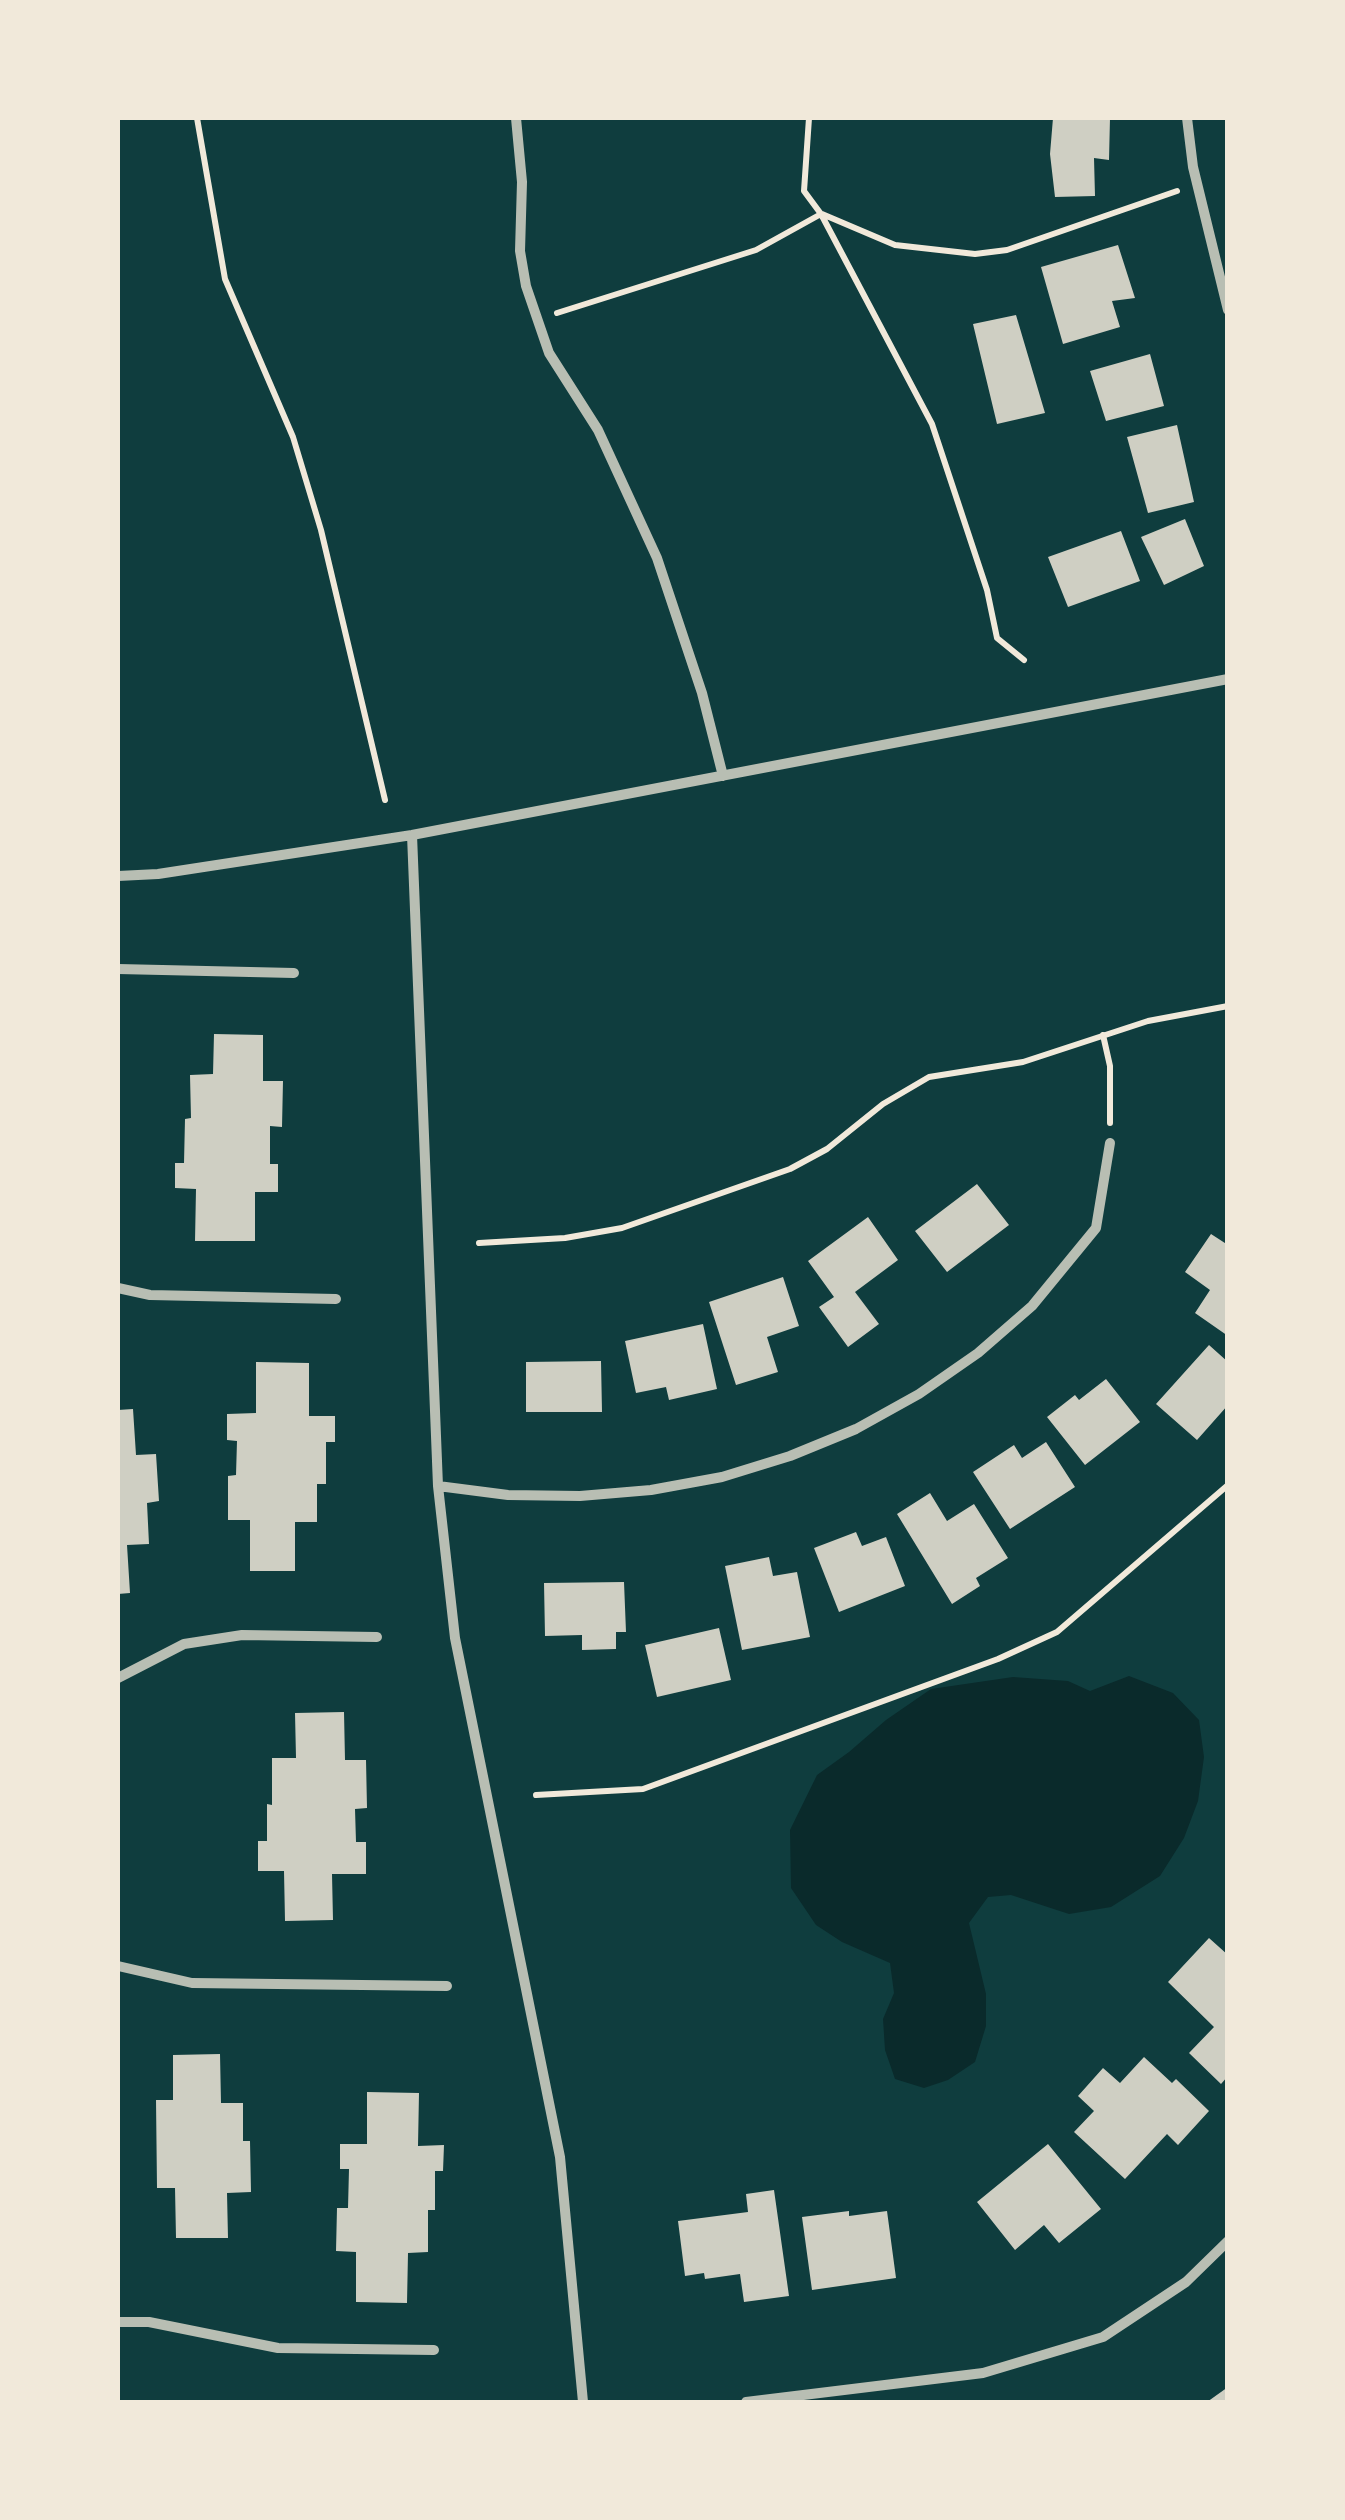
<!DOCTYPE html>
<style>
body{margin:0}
#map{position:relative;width:1345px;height:2520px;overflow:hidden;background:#0f3d3e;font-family:Ubuntu,sans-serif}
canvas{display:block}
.frame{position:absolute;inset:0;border:120px solid #f1e9da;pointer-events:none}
</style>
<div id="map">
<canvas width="1345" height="2520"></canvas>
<div class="frame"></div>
</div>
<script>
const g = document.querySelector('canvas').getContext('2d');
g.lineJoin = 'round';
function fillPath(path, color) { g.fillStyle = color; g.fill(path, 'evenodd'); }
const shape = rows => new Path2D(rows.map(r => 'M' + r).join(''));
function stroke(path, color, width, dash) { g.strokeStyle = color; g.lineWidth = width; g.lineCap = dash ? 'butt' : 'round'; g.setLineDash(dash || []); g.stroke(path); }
const water = shape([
 [1129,1676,1173,1693,1199,1720,1204,1757,1198,1801,1184,1838,1160,1876,1111,1907,1069,1914,1011,1895,988,1897,969,1923,986,1994,986,2026,975,2062,948,2080,924,2088,895,2079,885,2050,883,2019,894,1993,890,1963,842,1942,816,1925,791,1888,790,1830,817,1775,849,1752,886,1720,931,1689,1013,1677,1068,1681,1090,1691]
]);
const building = shape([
 [1053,118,1110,118,1109,160,1094,158,1095,196,1055,197,1050,154],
 [1118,245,1135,298,1112,301,1120,327,1063,344,1041,267],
 [1016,315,1045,413,997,424,973,324],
 [1150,354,1164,406,1106,421,1090,371],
 [1177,425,1194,502,1148,513,1127,437],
 [1185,519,1204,566,1164,585,1141,537],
 [1121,531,1140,581,1068,607,1048,557],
 [214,1034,263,1035,263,1081,283,1081,282,1127,270,1126,270,1164,278,1164,278,1192,255,1192,255,1241,195,1241,196,1189,175,1188,175,1163,184,1163,185,1119,191,1118,190,1075,213,1074],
 [977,1184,1009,1225,947,1272,915,1231],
 [868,1217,898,1260,855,1292,879,1324,848,1347,819,1307,834,1297,808,1261],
 [1211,1234,1228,1245,1228,1336,1195,1313,1210,1290,1185,1272],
 [783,1277,799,1326,767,1337,778,1372,736,1385,709,1302],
 [703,1324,717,1389,669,1400,666,1387,636,1393,625,1341],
 [1209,1345,1228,1362,1228,1405,1197,1440,1156,1404],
 [601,1361,602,1412,526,1412,526,1362],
 [256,1362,309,1363,309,1416,335,1416,335,1442,326,1442,326,1484,317,1484,317,1522,295,1522,295,1571,250,1571,250,1520,228,1520,228,1476,236,1475,237,1441,227,1440,227,1414,256,1413],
 [1106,1379,1140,1422,1085,1465,1047,1417,1075,1395,1079,1400],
 [133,1409,136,1455,156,1454,159,1501,147,1503,149,1544,127,1545,130,1593,118,1594,118,1410],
 [1046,1442,1075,1487,1010,1529,973,1472,1014,1445,1022,1458],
 [930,1493,947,1521,974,1504,1008,1558,976,1578,980,1586,952,1604,897,1514],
 [856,1532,862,1546,886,1537,905,1586,839,1612,814,1548],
 [769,1557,773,1576,797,1572,810,1637,742,1650,725,1566],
 [624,1582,626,1632,616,1632,616,1649,582,1650,582,1635,545,1636,544,1583],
 [719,1628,731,1680,657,1697,645,1645],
 [344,1712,345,1760,366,1760,367,1808,355,1809,356,1842,366,1842,366,1874,332,1874,333,1920,285,1921,284,1871,258,1871,258,1841,267,1841,267,1804,272,1805,272,1758,296,1758,295,1713],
 [1209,1938,1228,1955,1228,2076,1221,2084,1189,2053,1214,2027,1168,1982],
 [220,2054,221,2103,243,2103,243,2141,250,2141,251,2192,227,2193,228,2238,176,2238,175,2188,157,2188,156,2100,173,2100,173,2055],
 [1144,2057,1172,2083,1176,2079,1209,2111,1178,2145,1167,2134,1125,2179,1074,2132,1094,2111,1078,2096,1103,2068,1120,2083],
 [367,2092,419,2093,418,2146,444,2145,443,2171,435,2171,435,2210,428,2210,428,2252,408,2253,407,2303,356,2302,356,2252,336,2251,337,2208,348,2208,349,2169,340,2169,340,2144,367,2144],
 [1048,2144,1101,2209,1059,2243,1044,2225,1015,2250,977,2202],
 [774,2190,789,2296,744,2302,740,2274,705,2279,704,2273,685,2276,678,2221,748,2212,746,2194],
 [849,2211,849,2216,887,2211,896,2278,812,2290,802,2217],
 [1228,2387,1228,2402,1207,2402]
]);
const path = shape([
 [197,118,225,279,293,437,321,530,385,800],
 [809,118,804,191,821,214,932,424,987,590,997,638,1024,660],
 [822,214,895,245,975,254,1007,250,1177,191],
 [557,313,756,250,821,214],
 [1103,1035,1110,1066,1110,1123],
 [479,1243,565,1238,622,1228,790,1169,827,1149,883,1104,929,1077,1023,1062,1148,1021,1228,1006],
 [536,1795,643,1789,998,1659,1057,1632,1228,1485]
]);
const minor = shape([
 [516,118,522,182,520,251,526,286,549,353,598,430,657,558,702,693,723,776],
 [1187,118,1193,167,1228,310],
 [412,835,438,1486,455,1638,560,2157,583,2402],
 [118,876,158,874,412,835,1228,679],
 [118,969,294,973],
 [118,1288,150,1295,336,1299],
 [438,1486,508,1495,580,1496,651,1490,722,1477,790,1456,856,1429,919,1394,978,1353,1032,1306,1096,1228,1110,1143],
 [118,1678,184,1644,242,1635,377,1637],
 [118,1966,192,1983,447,1986],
 [118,2322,149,2322,278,2348,434,2350],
 [746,2402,983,2373,1103,2337,1186,2282,1228,2241]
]);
fillPath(water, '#0a2a2b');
fillPath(building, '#cfcfc3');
stroke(path, '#f1e9da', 6);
stroke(minor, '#b8beb3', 10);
</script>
